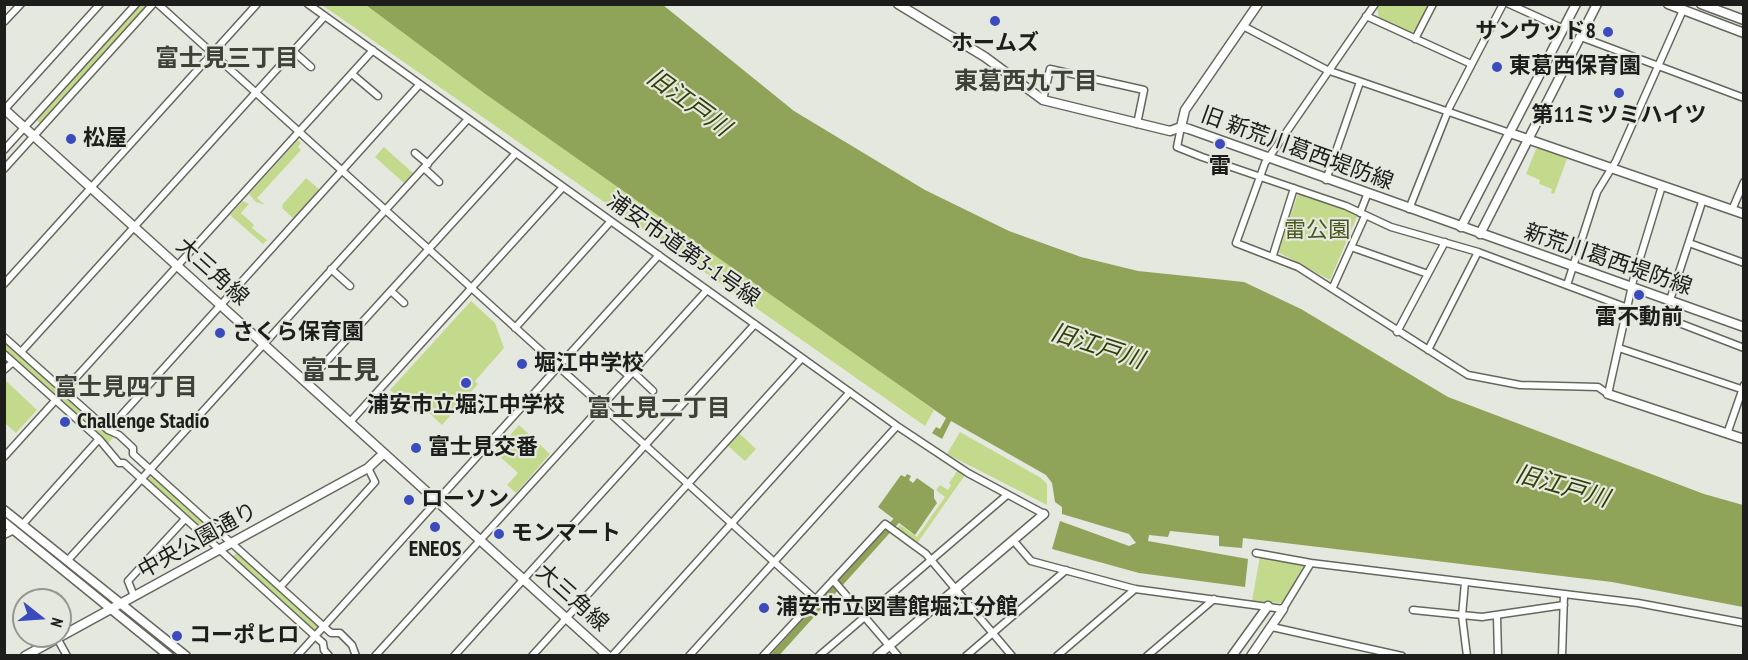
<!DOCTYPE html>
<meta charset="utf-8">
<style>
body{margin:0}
#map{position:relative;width:1748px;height:660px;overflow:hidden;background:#e5e8de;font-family:"PT Sans Narrow",sans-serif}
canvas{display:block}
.frame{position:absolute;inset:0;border:6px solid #1d1e1b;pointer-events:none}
.north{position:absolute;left:12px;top:588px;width:60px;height:60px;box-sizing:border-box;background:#e5e8de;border:2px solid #959790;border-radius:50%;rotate:107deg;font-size:16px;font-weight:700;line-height:24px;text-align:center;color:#1d1e1b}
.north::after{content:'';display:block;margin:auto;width:21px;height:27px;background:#3b4abd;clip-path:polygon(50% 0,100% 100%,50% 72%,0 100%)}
</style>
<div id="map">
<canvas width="1748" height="660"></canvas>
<div class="frame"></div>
<div class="north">N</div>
</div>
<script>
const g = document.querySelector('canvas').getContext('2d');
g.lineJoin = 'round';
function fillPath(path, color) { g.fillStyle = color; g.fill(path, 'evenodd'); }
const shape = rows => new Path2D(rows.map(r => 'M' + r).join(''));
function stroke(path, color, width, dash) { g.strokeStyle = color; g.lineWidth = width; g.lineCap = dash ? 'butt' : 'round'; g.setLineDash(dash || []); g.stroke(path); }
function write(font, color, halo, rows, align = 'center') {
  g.font = font + ' "PT Sans Narrow","Noto Sans JP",sans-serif'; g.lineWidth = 4.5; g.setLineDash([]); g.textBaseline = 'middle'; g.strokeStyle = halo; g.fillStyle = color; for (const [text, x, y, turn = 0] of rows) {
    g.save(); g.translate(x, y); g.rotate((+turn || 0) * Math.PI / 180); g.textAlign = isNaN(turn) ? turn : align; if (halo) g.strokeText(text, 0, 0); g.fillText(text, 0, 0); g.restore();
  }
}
const green = shape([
 [139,5,149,5,42,125,35,119],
 [322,5,372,5,934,410,925,426],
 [1380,5,1431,5,1419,30,1411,32,1379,18,1377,8],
 [298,140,301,143,298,147,301,150,257,198,265,205,256,202,249,194],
 [384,147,413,173,404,183,375,157],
 [1540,148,1567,159,1554,194,1551,193,1552,189,1539,184,1540,180,1526,174,1536,149],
 [306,178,320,190,294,219,282,208,283,204],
 [1299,191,1358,214,1330,280,1278,252],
 [243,201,249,204,241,213,254,225,252,228,267,240,263,244,230,215],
 [471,301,495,323,504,348,475,381,478,384,442,425,424,408,418,415,390,390],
 [5,341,59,391,54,395,5,351],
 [5,380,37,410,16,433,5,423],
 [65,396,113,438,107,444,60,402],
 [519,425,550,454,516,493,507,485,518,473,495,452],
 [738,432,756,449,745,461,727,445],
 [960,432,1041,478,1047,484,1047,505,947,454],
 [958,470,965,475,916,545,896,530,900,525,917,537,945,497,936,490,940,485,948,490,951,485,949,483],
 [152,475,220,536,213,540,147,481],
 [239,552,319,625,313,631,231,557],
 [1260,556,1305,565,1283,603,1252,601]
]);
const water = shape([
 [366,5,663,5,794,111,925,190,1009,231,1081,257,1138,271,1244,282,1301,309,1448,397,1704,494,1743,505,1743,607,1612,582,1243,538,1242,548,1219,546,1219,536,1170,531,1168,537,1149,535,1148,541,1248,559,1245,587,1139,573,1052,549,1060,521,1129,546,1136,543,1129,534,1062,514,1062,507,1055,502,1052,483,1046,475,951,421,942,439,932,433,936,427,940,429,946,418,484,93],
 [907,474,911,476,909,480,913,483,917,478,934,490,934,498,937,503,915,535,878,507,901,475,905,477]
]);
const canal = shape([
 [774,656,896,521]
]);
const street = shape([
 [158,4,815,599],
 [308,4,897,426,968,473,1044,514],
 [1375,4,1265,163,1236,243,1298,267,1468,375,1520,385,1598,387,1608,394,1633,281,1662,186],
 [1509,4,1564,29],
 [1366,16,1471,64],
 [4,22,21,4],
 [1243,26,1327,70,1510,133],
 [1581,37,1744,98],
 [1415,39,1433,4],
 [293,51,311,67],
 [352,74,378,96],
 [1043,100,1050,69,1144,90,1137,124],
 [5,109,100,4],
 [1181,127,1177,147,1202,157,1346,206,1391,227,1478,252,1633,310,1666,318,1744,348],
 [4,150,136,4],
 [415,153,428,164],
 [424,168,439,182],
 [4,169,153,4],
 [1326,180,1360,82],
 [1409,209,1450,106,1503,4],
 [1732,210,1744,182],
 [1360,213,1367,195],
 [1689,243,1744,263],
 [1351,247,1428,274],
 [1273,255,1294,188],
 [331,269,350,286],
 [4,284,257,4],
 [1567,285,1597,192,1616,161,1683,10],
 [1333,287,1365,216],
 [391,291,404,303],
 [1670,300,1703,199],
 [515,328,611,221],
 [1397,332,1445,242],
 [4,337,108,430,119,435,133,448,133,454,331,633,340,633,352,645,356,656],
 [1619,348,1744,390],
 [1428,350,1478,252],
 [21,352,325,16],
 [4,354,99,439,119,463,124,463,315,636,323,643,324,650,329,656],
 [615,364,629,376],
 [4,370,13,362],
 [633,372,653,391],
 [307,383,516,153],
 [350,422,563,187],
 [108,430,420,84],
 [1727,434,1744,385],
 [4,457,373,50],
 [22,525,99,439],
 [4,535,14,530],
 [1013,540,1031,561,1135,589,1283,609,1311,563,1638,603,1744,623],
 [1256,553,1311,563],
 [68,560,468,119],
 [833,580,898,656],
 [1465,582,1462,616,1467,656],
 [280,587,375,482,368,468],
 [134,596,128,581,185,519],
 [1413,610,1482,617,1564,605],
 [1497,616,1498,656],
 [1272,627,1402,656],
 [57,638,67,656],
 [297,656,659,255],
 [375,656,707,290],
 [454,656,755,324],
 [532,656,802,358],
 [612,656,850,392],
 [689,656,897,426],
 [763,656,885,524,926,554,1012,656],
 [819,656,1007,495],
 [966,656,1066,570],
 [1057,656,1135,589],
 [1147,656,1214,599],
 [1562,656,1564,594]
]);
const secondary = shape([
 [898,4,985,57,1043,100,1170,131,1181,127,1189,129,1744,327],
 [1668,4,1744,33],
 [1701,4,1744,20],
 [4,109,608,656],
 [1181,127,1185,110,1258,4],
 [1510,133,1744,214],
 [1461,227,1576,4],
 [1480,234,1597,4],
 [1608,394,1744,439],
 [4,510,186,656],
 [4,522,169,656],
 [25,656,368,468,384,453],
 [877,656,1044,514],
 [1232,656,1268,606],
 [1251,656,1283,609]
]);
const markers = [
 [995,21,6,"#3b4abd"],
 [1608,32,6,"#3b4abd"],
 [1497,67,6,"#3b4abd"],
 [1619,93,6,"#3b4abd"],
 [71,139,6,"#3b4abd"],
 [1220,144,6,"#3b4abd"],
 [1639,295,6,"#3b4abd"],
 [220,333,6,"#3b4abd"],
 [522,364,6,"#3b4abd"],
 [466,383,6,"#3b4abd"],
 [65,422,6,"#3b4abd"],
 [416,448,6,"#3b4abd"],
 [409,500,6,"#3b4abd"],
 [435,527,6,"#3b4abd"],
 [499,534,6,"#3b4abd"],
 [764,608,6,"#3b4abd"],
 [177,636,6,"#3b4abd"]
];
const poiNames = [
 ["サンウッド8",1596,32,"right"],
 ["ホームズ",995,44,"center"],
 ["東葛西保育園",1509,67],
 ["第11ミツミハイツ",1619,116,"center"],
 ["松屋",83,139],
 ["雷",1220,167,"center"],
 ["雷不動前",1639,318,"center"],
 ["さくら保育園",232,333],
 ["堀江中学校",534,364],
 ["浦安市立堀江中学校",466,406,"center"],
 ["Challenge Stadio",77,422],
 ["富士見交番",428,448],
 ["ローソン",421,500],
 ["モンマート",511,534],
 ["ENEOS",435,550,"center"],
 ["浦安市立図書館堀江分館",776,608],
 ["コーポヒロ",189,636]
];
const streetNames = [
 ["旧 新荒川葛西堤防線",1297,149,20],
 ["浦安市道第3-1号線",683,250,35],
 ["新荒川葛西堤防線",1608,260,19],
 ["大三角線",212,272,42],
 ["中央公園通り",198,541,-29],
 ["大三角線",572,598,42]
];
const parkNames = [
 ["雷公園",1317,231]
];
const neighbourhoodNames = [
 ["富士見三丁目",227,59],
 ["東葛西九丁目",1026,82],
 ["富士見四丁目",126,388],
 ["富士見二丁目",659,409]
];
const waterNames = [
 ["旧江戸川",688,103,36],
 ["旧江戸川",1097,347,18],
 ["旧江戸川",1562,487,16]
];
const quarterNames = [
 ["富士見",340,372]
];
fillPath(green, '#c3da8d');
fillPath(water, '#90a459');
stroke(canal, '#90a459', 7);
stroke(street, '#64675e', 9);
stroke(secondary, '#64675e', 11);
stroke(street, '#fff', 6);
stroke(secondary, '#fff', 8);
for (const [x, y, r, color] of markers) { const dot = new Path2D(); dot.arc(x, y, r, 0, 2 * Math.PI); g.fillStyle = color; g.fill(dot); stroke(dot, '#e5e8de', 2); }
write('bold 22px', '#1d1e1b', '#e5e8de', poiNames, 'left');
write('22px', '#1d1e1b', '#e5e8de', streetNames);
write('22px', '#4a5721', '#e5e8de', parkNames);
write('bold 24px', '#3e4138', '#e5e8de', neighbourhoodNames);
write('italic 24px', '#333f04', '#e5e8de', waterNames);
write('bold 26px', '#3e4138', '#e5e8de', quarterNames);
</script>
